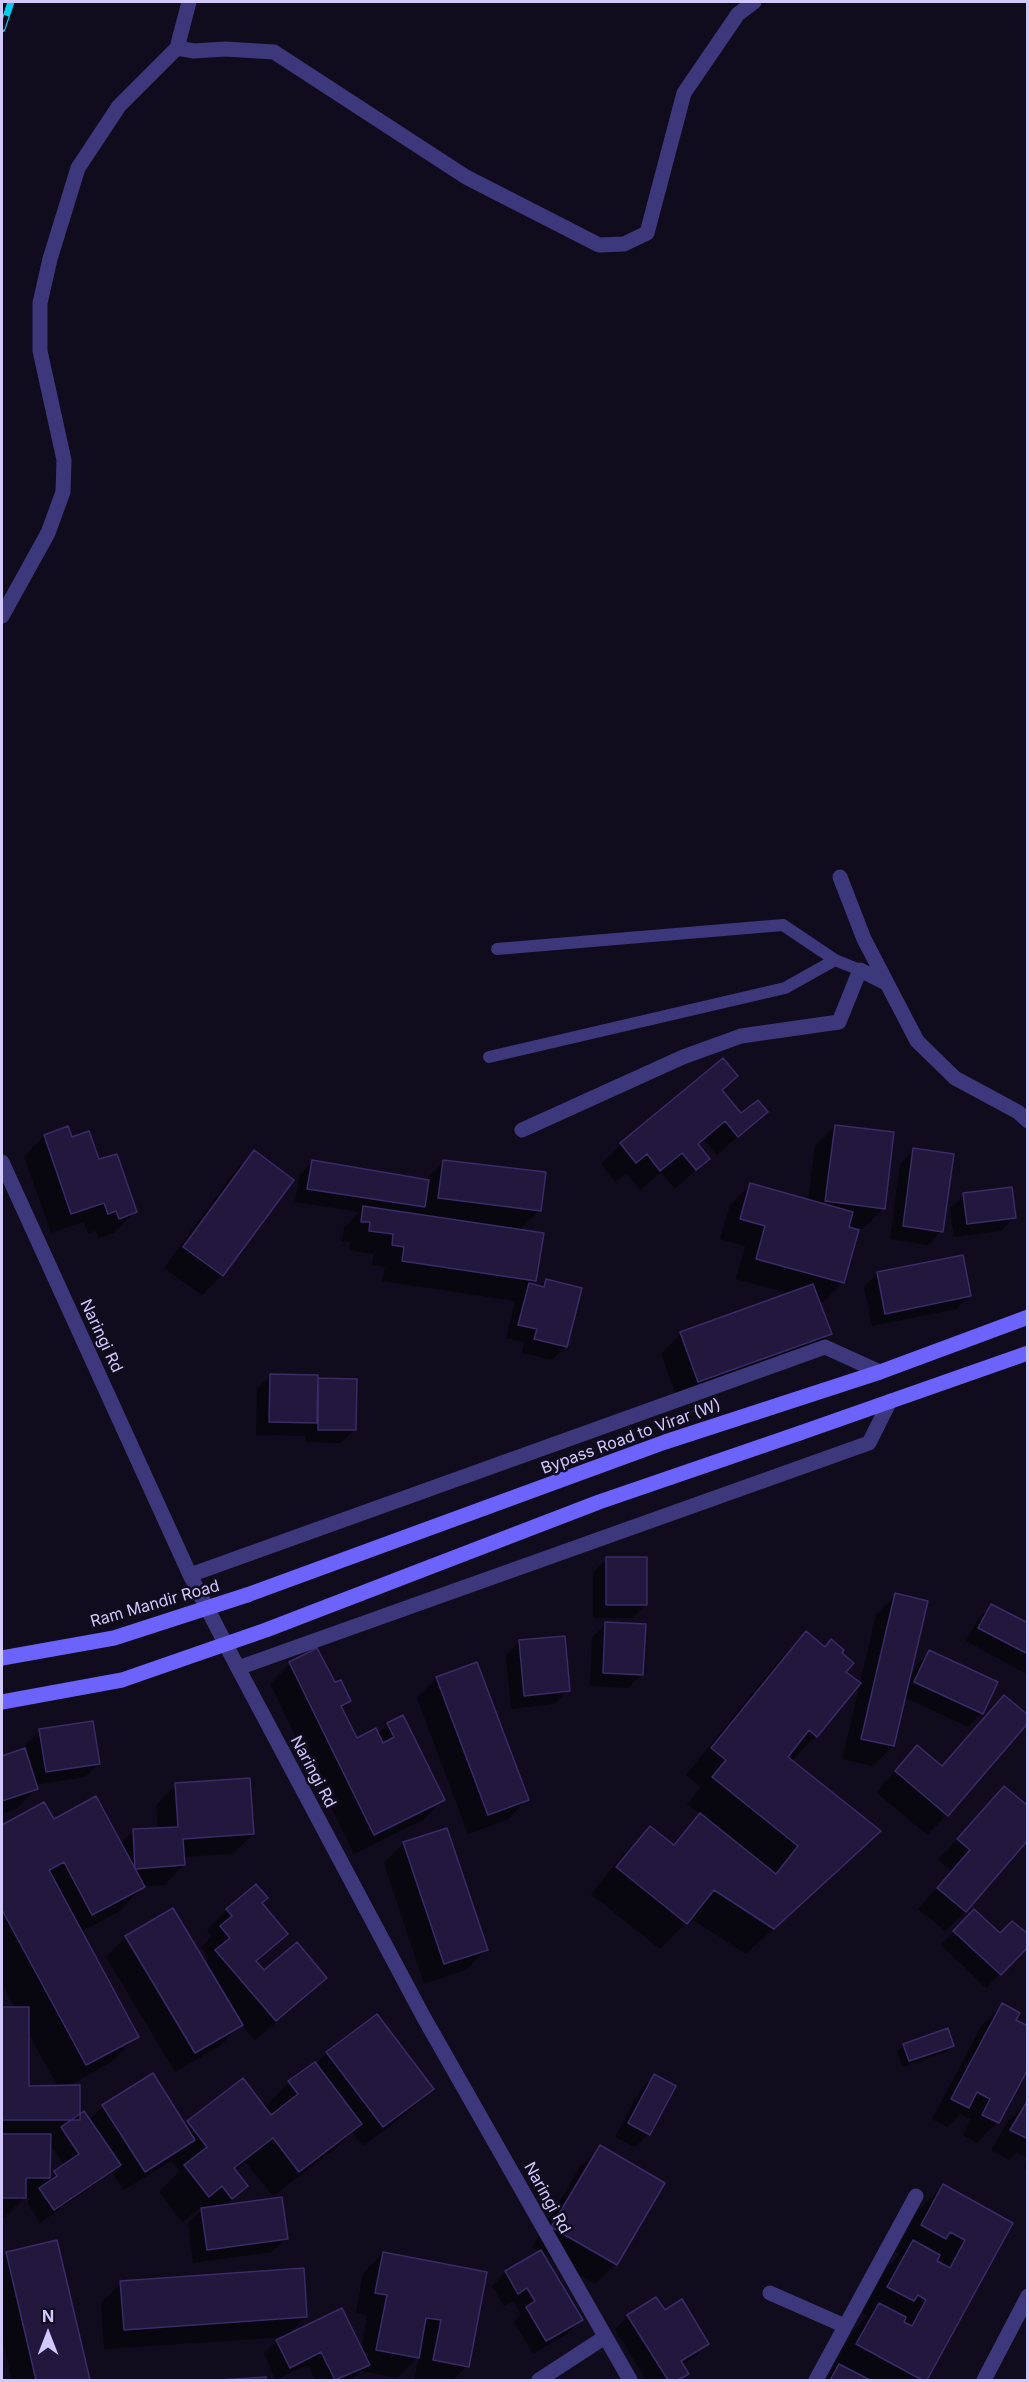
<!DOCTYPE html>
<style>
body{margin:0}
#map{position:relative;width:1029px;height:2382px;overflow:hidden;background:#100c1d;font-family:Inter,sans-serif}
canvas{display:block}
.frame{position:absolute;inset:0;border:3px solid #d1c9fe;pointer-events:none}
.north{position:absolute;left:18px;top:2304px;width:60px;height:60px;-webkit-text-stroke:4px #100c1d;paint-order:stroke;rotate:0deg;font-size:16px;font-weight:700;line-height:24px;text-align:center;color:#d1c9fe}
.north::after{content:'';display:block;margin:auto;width:21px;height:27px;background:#d1c9fe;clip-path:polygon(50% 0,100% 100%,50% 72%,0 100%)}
</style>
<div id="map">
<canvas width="1029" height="2382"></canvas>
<div class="frame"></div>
<div class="north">N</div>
</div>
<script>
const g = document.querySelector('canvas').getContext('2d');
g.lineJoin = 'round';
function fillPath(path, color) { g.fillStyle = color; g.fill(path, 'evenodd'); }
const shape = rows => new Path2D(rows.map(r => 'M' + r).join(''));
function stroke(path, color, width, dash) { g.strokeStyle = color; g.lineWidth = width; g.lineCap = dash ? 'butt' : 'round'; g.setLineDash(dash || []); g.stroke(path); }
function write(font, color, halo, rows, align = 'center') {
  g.font = font + ' Inter,sans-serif'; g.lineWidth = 5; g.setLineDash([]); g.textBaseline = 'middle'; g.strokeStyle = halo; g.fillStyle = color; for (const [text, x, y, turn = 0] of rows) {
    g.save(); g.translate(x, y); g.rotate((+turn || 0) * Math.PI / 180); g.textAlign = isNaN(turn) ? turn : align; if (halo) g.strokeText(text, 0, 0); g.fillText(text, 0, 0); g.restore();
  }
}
const shadow = shape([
 [723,1060,736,1076,721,1091,741,1115,766,1112,717,1155,704,1140,697,1146,708,1159,675,1189,661,1172,640,1190,626,1173,615,1182,601,1164,621,1144],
 [835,1126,884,1208,863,1229,848,1227,843,1282,823,1302,818,1301,830,1334,810,1354,678,1401,661,1354,681,1334,791,1294,736,1279,745,1246,720,1239,730,1205,750,1185,808,1201,815,1146],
 [44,1136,71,1138,98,1161,135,1212,115,1232,99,1238,96,1231,88,1233,84,1222,51,1233,24,1156],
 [914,1150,941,1231,928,1245,890,1239,900,1164],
 [254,1152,222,1275,202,1295,164,1268,234,1172],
 [312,1162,425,1180,443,1162,540,1210,518,1231,535,1280,530,1285,540,1287,546,1280,580,1289,565,1347,552,1360,522,1353,524,1342,506,1338,515,1301,382,1281,385,1267,372,1265,374,1254,349,1250,351,1242,342,1241,344,1228,359,1212,295,1202,299,1176],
 [964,1195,1014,1217,1001,1231,954,1237,950,1208],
 [878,1273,970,1295,956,1309,872,1326,864,1287],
 [271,1375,316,1380,355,1380,355,1429,341,1443,305,1442,305,1436,256,1435,257,1389],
 [607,1559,646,1604,632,1618,593,1618,593,1572],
 [896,1595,909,1680,916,1666,930,1652,981,1713,968,1727,904,1697,893,1746,872,1766,842,1759,876,1615],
 [992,1606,1028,1625,1028,1675,966,1641,978,1619],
 [606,1624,642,1674,628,1688,590,1686,592,1637],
 [806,1633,825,1648,839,1653,844,1672,816,1736,791,1761,879,1831,746,1954,690,1918,660,1949,591,1894,624,1854,650,1828,671,1845,700,1814,687,1804,701,1787,686,1775,780,1659],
 [519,1642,568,1690,554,1704,511,1709,506,1655],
 [290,1664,334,1684,350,1701,341,1709,356,1740,378,1734,388,1724,443,1800,423,1820,354,1854,270,1684],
 [437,1678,527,1799,507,1820,468,1834,417,1698],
 [1004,1697,1028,1721,947,1815,927,1835,876,1792,917,1747,941,1767],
 [40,1731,98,1764,85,1777,35,1785,36,1789,16,1809,2,1814,2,1758,24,1750,29,1760,26,1744],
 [176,1785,253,1834,232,1854,183,1857,184,1865,164,1885,144,1886,118,1912,81,1932,137,2036,111,2062,66,2087,79,2116,89,2120,103,2106,184,2125,242,2080,264,2108,289,2082,315,2065,327,2053,432,2089,412,2109,363,2146,352,2132,334,2150,273,2196,246,2163,235,2171,246,2186,226,2206,286,2239,272,2252,193,2263,188,2223,201,2210,199,2209,182,2222,159,2192,180,2171,171,2161,124,2190,112,2172,40,2223,27,2202,31,2198,24,2198,4,2218,2,2218,2,2009,15,2008,2,1983,2,1827,43,1804,53,1821,120,1844,133,1831,158,1829,156,1805],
 [27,2031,58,2087,28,2087],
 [49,2143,65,2166,49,2178],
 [1004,1788,1028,1838,965,1911,945,1931,918,1909,951,1871,938,1860],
 [404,1843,486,1950,466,1970,424,1984,384,1863],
 [261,1903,286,1934,256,1963,263,1972,325,1978,305,1998,255,2040,241,2024,221,2045,175,2072,106,1957,126,1937,204,1963,209,1958,201,1947,212,1936,207,1930,227,1910],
 [974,1911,1000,1935,1028,1945,986,1988,941,1945],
 [1002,2005,1014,2020,1028,2025,1028,2066,997,2122,977,2143,963,2135,971,2120,960,2114,947,2127,932,2119,982,2025],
 [904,2045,952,2045,946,2052,903,2067,897,2051],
 [654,2076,648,2134,635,2147,615,2137,641,2089],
 [1028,2102,1028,2159,1016,2152,1009,2160,991,2150,1008,2121],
 [601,2147,663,2184,615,2264,595,2284,532,2247,580,2167],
 [1028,2161,1028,2170,1023,2168],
 [943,2186,1011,2223,925,2380,824,2380,833,2372,831,2371,853,2331,867,2316,862,2313,887,2268,900,2254,896,2252,917,2212],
 [56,2242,89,2380,12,2380,2,2338,2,2258,6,2253],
 [540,2252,581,2320,567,2334,533,2354,514,2322,521,2314,514,2301,504,2306,492,2286,506,2272],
 [383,2253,485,2273,467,2366,453,2380,414,2380,419,2356,397,2378,362,2371,350,2380,315,2380,308,2365,276,2380,264,2354,277,2341,285,2337,104,2349,101,2303,121,2283,306,2317,287,2335,361,2350,367,2315,356,2313,363,2273],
 [664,2312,707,2344,694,2357,682,2365,687,2374,680,2380,646,2380,615,2329,628,2316]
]);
const building = shape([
 [723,1058,738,1076,722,1090,741,1113,758,1100,768,1112,738,1137,725,1121,698,1144,710,1159,696,1170,682,1153,660,1171,647,1154,636,1163,620,1143,723,1058],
 [835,1125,894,1132,885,1209,825,1201,835,1125],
 [68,1126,72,1137,89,1131,99,1159,117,1154,137,1212,119,1219,116,1211,108,1214,104,1203,71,1214,44,1135,68,1126],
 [913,1148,954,1154,943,1232,903,1226,913,1148],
 [254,1150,294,1180,223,1276,183,1247,254,1150],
 [312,1160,429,1180,425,1207,307,1189,312,1160],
 [443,1160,546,1172,541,1211,438,1198,443,1160],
 [750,1183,853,1212,849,1227,859,1230,844,1283,756,1259,765,1226,740,1219,750,1183],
 [1012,1187,1016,1218,967,1224,963,1193,1012,1187],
 [363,1206,544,1233,536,1281,402,1261,404,1247,392,1245,393,1234,369,1231,370,1222,361,1222,363,1206],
 [963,1255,971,1296,885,1314,877,1272,963,1255],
 [546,1279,582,1288,567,1347,534,1339,537,1329,518,1325,529,1283,544,1287,546,1279],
 [813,1284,832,1334,698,1382,680,1332,813,1284],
 [270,1374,318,1375,317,1423,269,1422,270,1374],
 [318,1378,357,1379,356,1430,318,1430,318,1378],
 [606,1557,647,1557,647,1605,606,1605,606,1557],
 [895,1593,928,1601,894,1746,861,1739,895,1593],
 [991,1604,1028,1623,1028,1654,978,1628,991,1604],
 [605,1622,646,1624,643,1675,603,1673,605,1622],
 [806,1631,825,1647,831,1639,844,1650,842,1653,854,1663,846,1672,861,1683,817,1737,809,1730,788,1757,881,1831,774,1929,714,1890,687,1924,616,1867,650,1826,674,1845,700,1813,776,1874,798,1846,712,1777,726,1760,711,1748,806,1631],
 [565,1636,570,1691,524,1696,519,1640,565,1636],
 [317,1648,335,1682,341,1680,351,1701,341,1706,357,1738,376,1728,383,1743,394,1737,387,1723,403,1715,445,1800,374,1835,289,1662,317,1648],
 [929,1650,998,1682,983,1714,914,1682,929,1650],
 [477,1662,529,1800,488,1815,436,1677,477,1662],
 [1004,1695,1028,1715,1028,1723,948,1816,895,1771,917,1745,942,1766,1004,1695],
 [93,1721,100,1764,46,1772,39,1729,93,1721],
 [25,1748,38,1789,2,1801,2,1756,25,1748],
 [250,1778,254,1834,183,1839,185,1865,135,1869,133,1829,178,1827,175,1783,250,1778],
 [1004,1786,1028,1806,1028,1840,966,1912,937,1888,970,1850,957,1839,1004,1786],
 [96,1796,145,1887,92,1915,64,1862,49,1870,139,2037,86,2065,2,1910,2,1825,44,1802,54,1819,96,1796],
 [447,1828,488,1950,444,1964,403,1842,447,1828],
 [256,1884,268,1898,262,1903,288,1934,256,1961,264,1970,297,1942,327,1978,276,2021,215,1950,230,1938,220,1926,232,1916,226,1909,256,1884],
 [173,1908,243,2025,195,2053,125,1936,173,1908],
 [974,1909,1000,1933,1012,1921,1028,1934,1028,1947,1001,1975,953,1931,974,1909],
 [1002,2003,1020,2013,1016,2020,1028,2026,1028,2069,999,2123,982,2115,990,2099,977,2092,969,2108,951,2099,1002,2003],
 [2,2007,29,2007,29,2086,80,2085,80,2120,2,2120,2,2007],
 [377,2014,434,2089,383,2127,326,2052,377,2014],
 [948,2028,954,2046,909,2061,903,2044,948,2028],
 [315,2062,362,2124,299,2172,273,2138,234,2168,248,2186,232,2199,222,2186,209,2197,184,2165,207,2147,187,2121,243,2078,271,2115,298,2094,288,2081,315,2062],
 [153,2073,195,2140,145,2172,102,2105,153,2073],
 [654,2074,676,2086,650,2135,628,2123,654,2074],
 [1028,2100,1028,2139,1010,2130,1028,2100],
 [84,2111,121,2165,54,2210,39,2188,57,2176,54,2171,79,2154,61,2127,84,2111],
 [2,2134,51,2134,50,2178,26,2178,26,2198,2,2198,2,2134],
 [600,2145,665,2183,617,2265,551,2227,600,2145],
 [943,2184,1013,2223,927,2380,922,2380,856,2344,879,2303,906,2317,904,2322,912,2326,926,2300,918,2295,914,2301,887,2287,913,2240,940,2255,937,2261,950,2268,965,2240,950,2232,946,2239,921,2225,943,2184],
 [282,2197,288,2239,207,2250,201,2208,282,2197],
 [57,2240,90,2380,36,2380,6,2252,57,2240],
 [541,2250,583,2320,546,2341,526,2307,535,2301,527,2288,518,2294,505,2271,541,2250],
 [383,2252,487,2272,469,2367,433,2360,441,2320,426,2318,419,2358,376,2350,387,2295,375,2293,383,2252],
 [304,2268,307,2317,124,2330,120,2281,304,2268],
 [656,2297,665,2310,682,2299,709,2344,681,2361,689,2374,678,2380,668,2380,627,2315,656,2297],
 [342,2308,370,2365,335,2380,321,2352,290,2368,276,2340,342,2308],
 [839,2364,870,2380,830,2380,839,2364],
 [266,2377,266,2380,219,2380,266,2377]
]);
const service = shape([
 [497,949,783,925,835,960,860,970],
 [489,1057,785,988,835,960]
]);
const minor = shape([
 [177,48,194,51,225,49,274,52,466,177,599,245,624,244,647,233,684,93,738,14,754,2],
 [2,616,48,533,63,492,64,460,40,351,40,303,50,259,78,168,119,106,177,48,189,2],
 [840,877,864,939,917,1041,955,1078,1018,1112,1028,1121],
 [522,1130,683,1057,741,1036,839,1022,860,970,886,983],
 [770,2293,845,2326],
 [539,2380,605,2337],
 [816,2380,916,2196],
 [984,2380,1028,2296]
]);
const tertiary = shape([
 [2,1162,190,1575,238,1668,423,2016,630,2380],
 [190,1575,825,1347,880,1372],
 [238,1668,869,1443,890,1401]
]);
const secondary = shape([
 [800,1433,1028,1353],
 [247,1595,665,1442,880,1372,1028,1317]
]);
const rail = shape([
 [2,29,11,2]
]);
const secondaryBridge = shape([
 [2,1658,114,1638,247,1595],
 [2,1702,122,1680,266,1630,599,1502,800,1433]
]);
const streetNames = [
 ["Naringi Rd",101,1336,65],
 ["Bypass Road to Virar (W)",631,1437,-20],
 ["Ram Mandir Road",155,1604,-16],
 ["Naringi Rd",313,1772,62],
 ["Naringi Rd",547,2198,61]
];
fillPath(shadow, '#0007');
fillPath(building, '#22183d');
stroke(building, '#3a2b69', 1.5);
stroke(service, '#3d387b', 12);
stroke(minor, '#3d387b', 15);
stroke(tertiary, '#3d387b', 15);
stroke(secondary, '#6c62fc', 15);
stroke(rail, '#05cdee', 7);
stroke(rail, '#100c1d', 4.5, [14]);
stroke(secondaryBridge, '#6c62fc', 15);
write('16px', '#d1c9fe', '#100c1d', streetNames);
</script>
